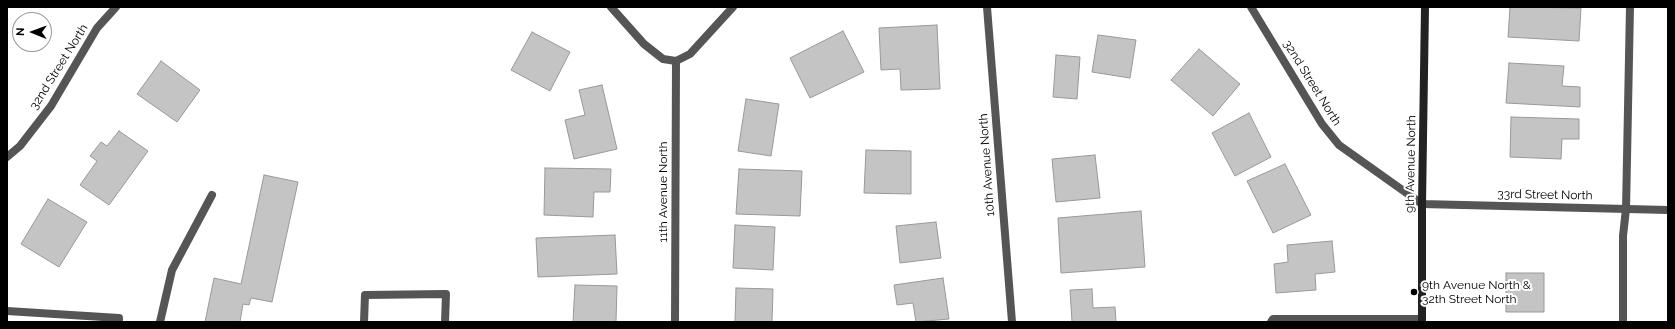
<!DOCTYPE html>
<style>
body{margin:0}
#map{position:relative;width:1675px;height:329px;overflow:hidden;background:#fff;font-family:Raleway,sans-serif}
canvas{display:block}
.frame{position:absolute;inset:0;border:8px solid #000;pointer-events:none}
.north{position:absolute;left:12px;top:12px;width:40px;height:40px;box-sizing:border-box;background:#fff;border:1px solid #999;border-radius:50%;rotate:271deg;font-size:11px;font-weight:700;line-height:16px;text-align:center;color:#000}
.north::after{content:'';display:block;margin:auto;width:14px;height:18px;background:#000;clip-path:polygon(50% 0,100% 100%,50% 72%,0 100%)}
</style>
<div id="map">
<canvas width="1675" height="329"></canvas>
<div class="frame"></div>
<div class="north">N</div>
</div>
<script>
const g = document.querySelector('canvas').getContext('2d');
g.lineJoin = 'round';
function fillPath(path, color) { g.fillStyle = color; g.fill(path, 'evenodd'); }
const shape = rows => new Path2D(rows.map(r => 'M' + r).join(''));
function stroke(path, color, width, dash) { g.strokeStyle = color; g.lineWidth = width; g.lineCap = dash ? 'butt' : 'round'; g.setLineDash(dash || []); g.stroke(path); }
function write(font, color, halo, rows, align = 'center') {
  g.font = font + ' Raleway,sans-serif'; g.lineWidth = 4; g.setLineDash([]); g.textBaseline = 'middle'; g.strokeStyle = halo; g.fillStyle = color; for (const [text, x, y, turn = 0] of rows) {
    g.save(); g.translate(x, y); g.rotate((+turn || 0) * Math.PI / 180); g.textAlign = isNaN(turn) ? turn : align; if (halo) g.strokeText(text, 0, 0); g.fillText(text, 0, 0); g.restore();
  }
}
const building = shape([
 [1510,7,1581,8,1579,41,1508,37,1510,7],
 [937,25,940,89,901,90,900,69,881,70,879,28,937,25],
 [843,31,864,72,810,98,790,58,843,31],
 [532,32,570,52,550,91,511,70,532,32],
 [1098,35,1136,40,1130,78,1092,72,1098,35],
 [1199,49,1240,84,1213,116,1171,80,1199,49],
 [1056,55,1080,57,1077,99,1053,97,1056,55],
 [161,61,200,90,177,122,137,94,161,61],
 [1509,63,1564,66,1562,86,1580,87,1580,107,1506,103,1509,63],
 [602,85,617,149,574,159,565,120,585,115,579,90,602,85],
 [746,99,779,104,771,156,738,151,746,99],
 [1249,113,1271,157,1235,176,1212,133,1249,113],
 [1511,117,1579,119,1579,139,1562,139,1561,159,1510,157,1511,117],
 [119,131,148,151,109,205,80,185,97,161,90,156,101,142,107,146,119,131],
 [866,150,911,151,911,194,864,193,866,150],
 [1095,155,1100,198,1056,202,1052,159,1095,155],
 [1285,164,1311,215,1273,233,1247,181,1285,164],
 [545,168,611,169,610,192,594,192,593,217,544,215,545,168],
 [739,169,802,171,800,216,736,214,739,169],
 [264,175,298,182,272,302,251,298,249,305,243,304,240,322,205,322,214,278,241,284,264,175],
 [48,199,87,222,59,267,21,244,48,199],
 [1141,211,1145,267,1061,273,1058,218,1141,211],
 [936,222,941,258,900,263,896,226,936,222],
 [735,225,775,227,773,270,733,268,735,225],
 [615,235,617,274,538,277,536,238,615,235],
 [1332,241,1335,272,1315,274,1316,290,1276,293,1274,264,1288,262,1287,245,1332,241],
 [1506,273,1544,273,1544,312,1506,312,1506,273],
 [943,278,949,319,916,322,913,303,897,305,894,285,943,278],
 [575,285,617,286,616,322,573,322,575,285],
 [736,288,773,289,772,322,735,322,736,288],
 [1092,289,1093,308,1115,307,1116,322,1072,322,1070,290,1092,289]
]);
const lane = shape([
 [7,311,119,318,119,322],
 [160,322,172,270,212,195],
 [364,322,365,295,446,294,445,322],
 [1271,322,1273,319,1422,319],
 [1623,322,1623,236,1626,209,1630,7]
]);
const street = shape([
 [611,7,644,44,663,59,676,61,690,54,733,7],
 [987,7,1012,322],
 [1251,7,1322,124,1339,145,1422,204,1668,210],
 [7,157,20,146,51,106,97,28,116,7],
 [675,322,676,61]
]);
const secondary = shape([
 [1422,322,1422,204,1425,7]
]);
const markers = [
 [1414,292,4,"#000"]
];
const streetNames = [
 ["32nd Street North",59,67,-58],
 ["32nd Street North",1312,83,58],
 ["9th Avenue North",1411,164,-89],
 ["10th Avenue North",987,165,-94],
 ["11th Avenue North",663,192,-90],
 ["33rd Street North",1545,195,1]
];
const poiNames = [
 ["9th Avenue North &",1422,285],
 ["32th Street North",1422,299]
];
fillPath(building, '#c4c4c4');
stroke(building, '#999', 1);
stroke(lane, '#555', 8);
stroke(street, '#555', 8);
stroke(secondary, '#222', 8);
for (const [x, y, r, color] of markers) { const dot = new Path2D(); dot.arc(x, y, r, 0, 2 * Math.PI); g.fillStyle = color; g.fill(dot); stroke(dot, '#fff', 1.5); }
write('12px', '#000', '#fff', streetNames);
write('12px', '#000', '#fff', poiNames, 'left');
</script>
